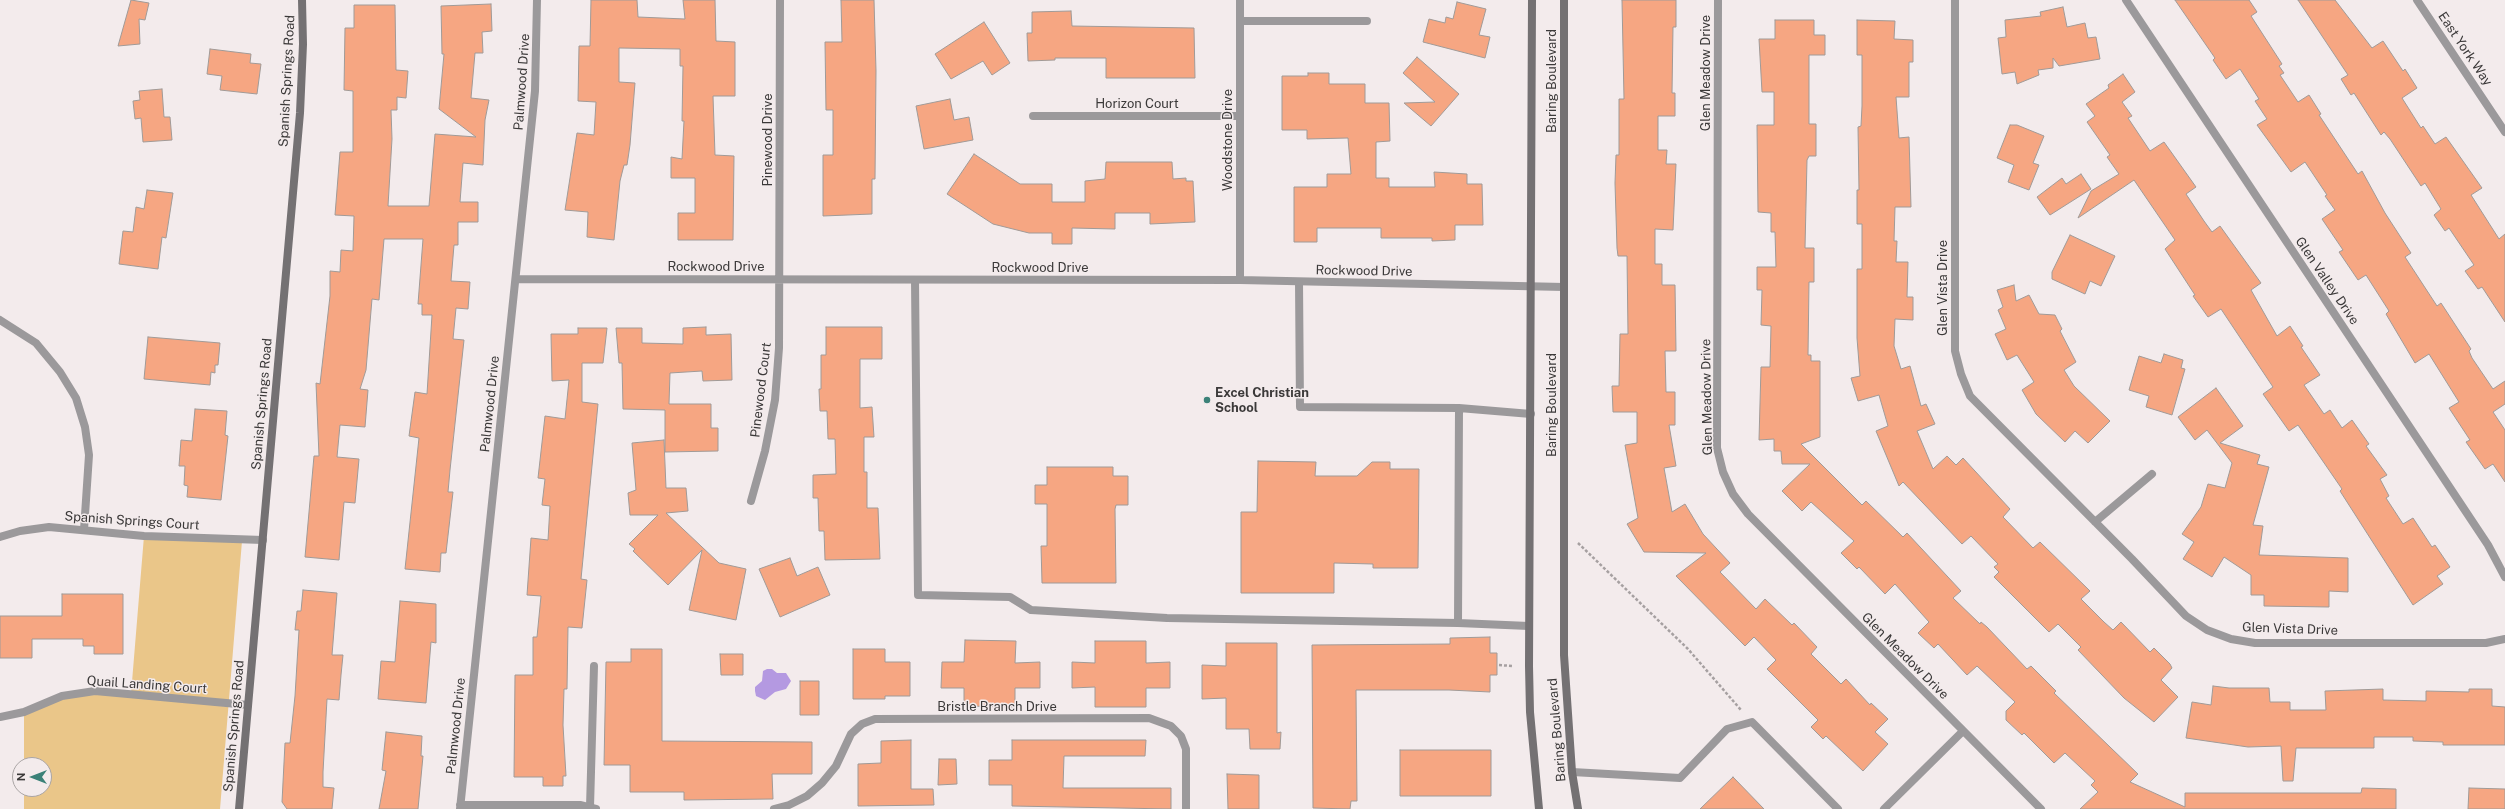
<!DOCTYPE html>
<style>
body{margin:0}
#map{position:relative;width:2505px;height:809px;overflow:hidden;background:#f3ebec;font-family:"Public Sans",sans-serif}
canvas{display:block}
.north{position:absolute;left:12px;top:757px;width:40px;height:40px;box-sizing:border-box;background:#f3ebec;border:1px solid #a9a4a4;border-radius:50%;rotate:270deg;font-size:11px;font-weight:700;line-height:16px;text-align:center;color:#3b3939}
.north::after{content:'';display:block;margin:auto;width:14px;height:18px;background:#3b8178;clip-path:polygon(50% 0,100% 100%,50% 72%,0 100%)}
</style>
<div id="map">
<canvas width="2505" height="809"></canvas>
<div class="north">N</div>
</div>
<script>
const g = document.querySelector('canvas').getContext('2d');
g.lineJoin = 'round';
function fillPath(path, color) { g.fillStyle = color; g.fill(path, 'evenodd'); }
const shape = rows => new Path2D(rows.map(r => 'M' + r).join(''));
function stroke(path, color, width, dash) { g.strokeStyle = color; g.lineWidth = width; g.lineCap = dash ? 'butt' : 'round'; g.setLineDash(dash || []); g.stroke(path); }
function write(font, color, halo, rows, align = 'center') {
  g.font = font + ' "Public Sans",sans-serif'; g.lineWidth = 3; g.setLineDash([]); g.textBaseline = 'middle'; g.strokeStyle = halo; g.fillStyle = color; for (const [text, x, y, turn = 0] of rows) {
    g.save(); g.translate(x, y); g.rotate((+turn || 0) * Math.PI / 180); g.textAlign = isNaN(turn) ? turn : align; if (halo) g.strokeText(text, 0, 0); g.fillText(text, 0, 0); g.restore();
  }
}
const green = shape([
 [144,536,242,541,220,809,24,809,24,789,44,789,44,765,24,765,24,712,62,696,131,694]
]);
const water = shape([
 [767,669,772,669,777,673,786,673,791,681,786,689,775,692,765,700,756,696,755,691,755,687,762,681,763,671]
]);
const building = shape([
 [131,0,149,3,145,20,139,19,140,44,118,46,131,0],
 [591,0,637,0,638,17,685,19,683,0,715,0,716,41,735,42,735,96,713,96,715,155,734,156,733,240,678,240,678,213,695,213,695,178,671,178,671,157,682,159,684,121,682,121,683,66,680,66,680,49,619,48,619,82,635,83,630,145,627,165,624,165,620,181,614,240,587,237,588,212,565,210,577,133,594,135,596,102,578,101,579,46,590,46,591,0],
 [841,0,874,0,876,71,875,179,872,179,872,214,823,216,823,155,833,155,833,110,826,110,825,42,842,42,841,0],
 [1622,0,1676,0,1676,27,1673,27,1672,93,1675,93,1675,116,1658,116,1658,150,1667,150,1666,164,1676,164,1673,230,1655,229,1655,264,1662,264,1662,285,1675,285,1676,351,1665,351,1666,392,1675,392,1675,425,1669,425,1676,466,1664,468,1672,512,1685,504,1703,534,1730,563,1720,572,1756,609,1765,599,1792,625,1794,623,1817,647,1811,654,1841,684,1846,679,1870,705,1871,703,1888,719,1875,732,1888,744,1863,771,1826,736,1823,739,1811,727,1818,720,1767,669,1776,660,1754,637,1745,646,1676,576,1706,553,1644,552,1627,524,1638,518,1625,445,1637,443,1637,412,1613,412,1612,386,1619,386,1620,334,1628,334,1627,256,1618,256,1617,248,1615,183,1616,155,1619,155,1619,99,1624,99,1622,0],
 [2175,0,2249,0,2257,12,2251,16,2282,64,2279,66,2284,73,2280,75,2298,102,2309,95,2321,114,2319,115,2358,174,2362,171,2385,213,2411,253,2405,257,2437,306,2441,303,2471,349,2469,351,2472,358,2493,389,2505,381,2505,404,2493,412,2505,430,2505,482,2493,464,2485,469,2466,442,2470,440,2449,408,2459,402,2429,354,2415,363,2386,314,2389,311,2366,275,2358,280,2339,252,2343,250,2322,219,2335,210,2325,196,2327,195,2305,162,2291,172,2257,125,2267,119,2255,101,2259,99,2240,69,2226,79,2213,60,2215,58,2175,0],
 [2298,0,2335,0,2372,48,2383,41,2403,71,2405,69,2417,88,2402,98,2421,128,2423,126,2435,144,2446,137,2482,188,2471,195,2499,239,2505,234,2505,322,2482,287,2478,289,2465,271,2474,265,2449,228,2445,231,2434,215,2441,209,2425,183,2421,186,2390,139,2384,132,2381,135,2354,93,2351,95,2341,79,2348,75,2298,0],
 [1457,2,1486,9,1479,35,1490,37,1485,58,1423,42,1429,19,1445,23,1446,17,1453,19,1457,2],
 [491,4,492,31,482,32,483,53,475,53,471,98,489,100,485,120,483,165,463,163,460,202,478,202,478,222,458,222,458,245,454,245,451,281,470,282,468,309,456,308,453,339,464,340,450,470,448,492,453,492,446,553,441,553,440,572,405,569,419,438,409,436,415,392,427,394,432,315,422,315,422,304,418,304,423,239,384,239,379,300,372,299,366,370,360,389,368,390,365,427,340,425,337,457,359,459,355,503,344,502,339,560,305,557,314,456,319,456,316,383,320,384,330,296,330,271,340,272,341,250,353,251,354,216,335,215,340,152,353,152,353,91,344,90,345,28,354,28,354,5,395,5,396,70,408,71,406,98,397,97,397,110,391,110,392,139,388,206,429,206,435,134,476,137,439,109,444,54,442,54,441,6,491,4],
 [2063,7,2067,27,2085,23,2088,38,2096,37,2100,59,2059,66,2053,58,2053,68,2038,70,2039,75,2017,84,2015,72,2002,74,1998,38,2006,37,2005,20,2041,16,2040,12,2063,7],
 [1071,11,1072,26,1194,28,1195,78,1106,78,1106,58,1055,58,1055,60,1028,61,1027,33,1032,33,1032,12,1071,11],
 [1775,20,1814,20,1814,35,1825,35,1825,55,1809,55,1809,124,1816,124,1816,156,1809,156,1807,160,1805,248,1814,248,1814,282,1809,282,1808,355,1811,355,1811,361,1820,361,1820,437,1801,444,1862,505,1866,501,1903,537,1907,533,1961,591,1953,598,1980,624,1981,622,1987,627,2027,669,2031,666,2056,691,2054,693,2138,774,2130,782,2185,807,2185,793,2361,793,2362,788,2396,789,2396,809,2080,809,2098,792,2091,785,2095,781,2065,753,2054,763,2024,733,2022,735,2006,720,2006,711,2015,702,1977,666,1967,675,1938,644,1934,648,1918,633,1929,622,1895,584,1885,594,1859,567,1857,569,1841,553,1854,541,1811,502,1802,511,1782,491,1810,464,1782,464,1781,451,1774,451,1774,439,1759,440,1761,367,1770,367,1771,326,1761,325,1762,290,1757,290,1757,267,1776,267,1775,232,1771,232,1771,213,1758,212,1757,125,1774,125,1774,92,1762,92,1759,39,1775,39,1775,20],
 [1857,20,1895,21,1894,39,1913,40,1913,62,1909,62,1909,97,1896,97,1899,138,1909,137,1911,207,1895,207,1894,241,1897,241,1896,262,1908,262,1907,297,1913,297,1913,320,1895,319,1894,346,1901,369,1910,366,1921,406,1926,404,1935,424,1917,431,1933,469,1947,456,1956,465,1963,458,2010,509,2003,517,2033,548,2040,542,2090,591,2081,599,2104,622,2113,630,2121,622,2150,652,2154,648,2170,664,2172,668,2161,680,2178,697,2154,722,2124,698,2078,650,2081,647,2058,624,2049,632,1994,577,1999,572,1994,567,1998,564,1971,536,1962,544,1903,482,1899,486,1876,431,1888,426,1879,395,1858,401,1851,378,1860,376,1857,338,1857,269,1862,269,1862,224,1857,224,1857,190,1859,190,1858,127,1861,126,1862,106,1862,55,1857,55,1857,20],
 [984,22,1010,63,992,75,983,61,951,79,935,54,984,22],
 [210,49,251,54,250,63,261,64,257,94,220,90,222,76,207,74,210,49],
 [1417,57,1459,94,1431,126,1404,103,1435,102,1403,73,1417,57],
 [1308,73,1329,73,1329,84,1365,84,1365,103,1389,103,1390,141,1376,142,1376,178,1389,178,1389,187,1435,187,1434,172,1467,174,1467,184,1482,184,1483,225,1455,225,1455,240,1432,241,1432,238,1381,238,1381,228,1317,228,1317,242,1294,242,1294,187,1327,187,1327,174,1351,174,1348,138,1307,139,1307,130,1282,130,1282,76,1308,76,1308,73],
 [2123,74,2135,92,2122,102,2132,116,2128,118,2150,151,2164,142,2196,187,2186,194,2204,221,2212,232,2220,226,2261,283,2251,290,2277,336,2290,326,2303,346,2301,347,2320,375,2304,385,2324,414,2330,410,2342,428,2352,420,2369,444,2366,446,2387,475,2380,479,2389,496,2386,498,2403,524,2413,518,2432,547,2435,545,2450,567,2437,576,2443,584,2413,605,2340,491,2342,489,2298,425,2289,431,2263,394,2273,387,2221,309,2208,317,2193,296,2195,295,2165,249,2175,240,2134,180,2078,218,2091,191,2119,174,2107,157,2110,155,2087,122,2095,116,2086,104,2109,88,2108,85,2123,74],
 [162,89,164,117,170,117,172,140,143,142,141,118,135,119,133,101,140,100,139,91,162,89],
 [950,99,954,120,969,117,973,140,924,149,916,106,950,99],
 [2010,125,2017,125,2044,136,2033,163,2039,165,2029,190,2008,182,2014,165,1997,158,2010,125],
 [974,154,1020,184,1052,184,1052,202,1085,202,1085,181,1105,179,1106,162,1172,162,1173,179,1186,178,1186,181,1193,181,1195,222,1150,224,1150,213,1115,213,1115,229,1072,228,1072,244,1052,244,1052,233,1029,233,993,224,947,194,974,154],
 [2081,174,2091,189,2050,215,2037,197,2062,178,2066,184,2081,174],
 [147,190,173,193,166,238,162,237,158,269,119,264,123,231,133,232,136,207,144,209,147,190],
 [2070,235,2115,256,2101,286,2090,281,2085,294,2052,279,2052,272,2070,235],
 [2014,285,2016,301,2029,295,2039,314,2055,315,2062,329,2060,331,2076,362,2064,370,2074,386,2110,421,2088,443,2075,431,2065,442,2036,414,2022,390,2034,382,2017,355,2007,360,1995,334,2006,329,1998,310,2003,307,1997,290,2014,285],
 [706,327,706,335,731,334,732,380,703,381,702,371,670,373,669,404,711,404,711,428,718,428,718,451,665,452,665,410,623,409,622,363,619,363,616,328,642,328,642,343,683,344,683,328,706,327],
 [826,327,882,327,882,359,860,359,860,408,872,407,874,437,864,437,864,472,867,472,867,508,878,508,880,559,825,560,824,531,819,531,818,498,813,498,813,475,836,474,835,439,828,439,827,411,820,411,819,389,821,389,821,355,826,355,826,327],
 [578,328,607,328,603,363,582,363,582,402,598,404,581,579,587,580,582,628,568,627,567,689,564,689,563,725,566,776,563,776,563,786,543,786,543,777,514,777,515,675,533,675,533,637,537,637,541,596,527,595,531,538,548,540,550,506,542,505,545,479,538,478,545,416,565,419,569,380,552,381,551,334,578,334,578,328],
 [148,337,220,343,218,365,215,365,215,373,211,372,210,385,144,379,148,337],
 [2164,354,2183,360,2181,368,2185,369,2172,415,2146,407,2149,396,2129,390,2139,356,2161,363,2164,354],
 [2216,388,2243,426,2220,443,2260,455,2257,464,2269,467,2253,525,2263,526,2259,555,2348,558,2348,592,2329,591,2329,607,2264,606,2264,595,2251,595,2251,575,2224,557,2212,577,2183,559,2194,542,2182,534,2201,507,2208,484,2225,488,2232,463,2207,430,2195,440,2178,417,2216,388],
 [195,409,227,411,225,435,228,436,221,500,187,497,188,486,184,485,185,466,179,466,181,440,192,441,195,409],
 [664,440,666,488,686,488,688,511,666,513,719,563,746,569,736,620,689,610,702,550,668,585,633,551,635,549,629,544,658,515,630,515,628,493,636,490,632,443,664,440],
 [1258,461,1316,462,1315,476,1357,476,1372,462,1390,462,1390,469,1419,469,1418,568,1373,568,1373,564,1334,563,1334,593,1241,593,1241,512,1257,512,1258,461],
 [1047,467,1113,467,1113,476,1128,476,1128,505,1116,505,1115,509,1116,583,1042,583,1041,546,1047,546,1047,504,1035,504,1035,485,1047,485,1047,467],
 [790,558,797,576,818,567,830,595,780,617,759,569,790,558],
 [303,590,337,593,332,655,343,655,341,675,339,700,327,699,323,772,323,787,334,788,332,809,287,809,282,802,285,743,290,743,295,696,299,630,295,630,297,611,301,611,303,590],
 [62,594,123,594,123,654,94,654,94,646,83,646,83,639,32,639,32,658,0,658,0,616,62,616,62,594],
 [400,601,436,604,436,643,431,642,426,703,378,699,381,661,395,662,400,601],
 [1490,637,1490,653,1497,653,1497,675,1490,675,1490,692,1449,690,1356,690,1357,801,1351,801,1350,809,1313,808,1312,645,1450,644,1450,638,1490,637],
 [965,640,1016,641,1015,663,1040,662,1040,688,1015,688,1015,707,964,706,964,688,941,688,942,662,964,662,965,640],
 [1095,641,1146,641,1146,663,1170,662,1170,688,1146,688,1146,707,1095,707,1095,687,1072,688,1072,662,1095,663,1095,641],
 [1226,643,1277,643,1277,733,1281,732,1280,749,1250,749,1249,729,1226,729,1226,698,1202,699,1202,665,1226,666,1226,643],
 [631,649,662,649,662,741,812,742,812,774,772,774,773,799,684,800,684,792,630,792,630,765,604,765,606,662,631,662,631,649],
 [853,649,885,649,885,662,910,662,910,696,885,696,885,699,853,699,853,649],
 [720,654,743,654,743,675,721,675,720,654],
 [800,681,819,681,819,715,800,715,800,681],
 [2213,686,2229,688,2269,688,2270,702,2290,702,2290,710,2326,710,2325,691,2383,689,2383,700,2426,701,2426,691,2469,692,2469,689,2492,689,2492,706,2505,707,2505,745,2443,745,2443,742,2413,741,2413,737,2374,737,2374,748,2296,748,2293,781,2283,781,2281,746,2248,747,2186,738,2192,702,2211,705,2213,686],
 [386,732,422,736,421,756,423,756,418,809,379,809,386,771,382,770,386,732],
 [911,740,911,789,933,789,934,805,858,806,858,764,881,763,881,741,911,740],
 [1012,740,1146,740,1145,756,1064,756,1063,788,1171,788,1171,809,1012,806,1012,785,989,785,989,760,1012,760,1012,740],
 [1400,750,1491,750,1491,796,1400,796,1400,750],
 [939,759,956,759,957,784,938,785,939,759],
 [1227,774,1259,775,1259,809,1228,809,1227,774],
 [1733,777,1764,809,1700,809,1733,777],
 [2469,788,2505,789,2505,809,2468,809,2469,788]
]);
const path = shape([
 [1578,543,1688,649,1741,710],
 [1499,665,1512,666]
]);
const lane = shape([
 [915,280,918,595,1010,597,1031,610,1167,618,1458,623],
 [1299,282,1300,407,1459,408,1531,414],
 [1459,408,1458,623,1529,626],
 [1572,772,1680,778,1727,729,1752,722,1838,809],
 [590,807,594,666]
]);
const street = shape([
 [1718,0,1717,448,1723,472,1733,494,1748,514,2041,809],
 [1955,0,1955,351,1961,374,1970,396,2132,559,2186,616,2207,630,2231,639,2255,643,2486,643,2505,639],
 [2126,0,2488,545,2505,577],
 [2417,0,2505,132],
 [1240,21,1367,21],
 [1033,116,1240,116],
 [516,279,1240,280,1564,287],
 [1240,280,1240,0],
 [0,320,36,343,60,372,76,398,85,427,89,455,84,530],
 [751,501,765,451,775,400,779,348,780,0],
 [2095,522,2152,474],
 [0,537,20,531,49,527,144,536,263,540],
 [0,717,24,712,62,696,95,691,248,705],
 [460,805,580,805,596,809],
 [460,809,535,91,537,0],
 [774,809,789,805,807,796,822,783,836,766,851,734,862,724,875,719,1149,718,1171,726,1181,736,1186,749,1186,809],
 [1884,809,1962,732]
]);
const secondary = shape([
 [1532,0,1529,666,1530,712,1539,809],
 [1564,0,1564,655,1572,772,1578,809],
 [239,809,300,113,303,44,302,0]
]);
const markers = [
 [1207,400,4,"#3b8178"]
];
const streetNames = [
 ["East York Way",2465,49,56],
 ["Glen Meadow Drive",1706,73,-90],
 ["Spanish Springs Road",287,81,-87],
 ["Baring Boulevard",1552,81,-90],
 ["Palmwood Drive",522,82,-86],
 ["Horizon Court",1137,104],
 ["Pinewood Drive",768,140,-90],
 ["Woodstone Drive",1228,140,-90],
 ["Rockwood Drive",716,267],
 ["Rockwood Drive",1040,268],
 ["Rockwood Drive",1364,271,1],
 ["Glen Valley Drive",2327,281,56],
 ["Glen Vista Drive",1943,288,-90],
 ["Pinewood Court",761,390,-83],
 ["Glen Meadow Drive",1707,397,-91],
 ["Spanish Springs Road",262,404,-85],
 ["Palmwood Drive",490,404,-84],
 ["Baring Boulevard",1552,405,-90],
 ["Spanish Springs Court",132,521,4],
 ["Glen Vista Drive",2290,629,2],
 ["Glen Meadow Drive",1905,656,45],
 ["Quail Landing Court",147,685,4],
 ["Bristle Branch Drive",997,707],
 ["Spanish Springs Road",234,726,-85],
 ["Palmwood Drive",456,726,-84],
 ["Baring Boulevard",1557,730,-95]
];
const poiNames = [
 ["Excel Christian",1215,393],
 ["School",1215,408]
];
fillPath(green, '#eac689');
fillPath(water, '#b499e1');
fillPath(building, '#f6a682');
stroke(building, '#a09a97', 1);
stroke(path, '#a6a0a1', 2.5, [3, 2]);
stroke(lane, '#9b999b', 8);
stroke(street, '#9b999b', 8);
stroke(secondary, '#747173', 8);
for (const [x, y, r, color] of markers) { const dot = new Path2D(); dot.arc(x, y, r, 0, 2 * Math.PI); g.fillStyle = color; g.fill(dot); stroke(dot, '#f3ebec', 1.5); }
write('13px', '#3b3939', '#f3ebec', streetNames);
write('bold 13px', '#3b3939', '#f3ebec', poiNames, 'left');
</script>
